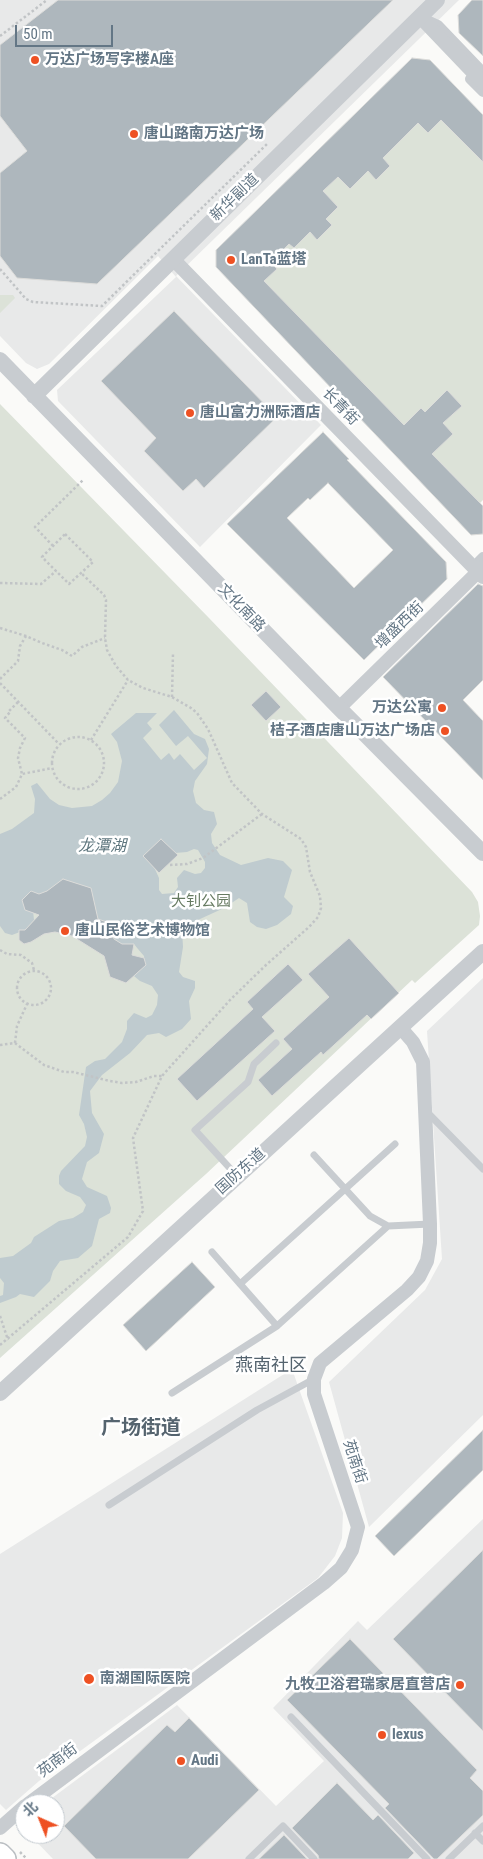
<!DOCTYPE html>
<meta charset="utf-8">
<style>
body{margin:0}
#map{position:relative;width:483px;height:1859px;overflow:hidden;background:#fafaf8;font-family:"Roboto Condensed","Noto Sans SC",sans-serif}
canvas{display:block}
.north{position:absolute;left:15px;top:1794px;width:50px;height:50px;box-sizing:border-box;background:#fff;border:1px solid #c1c8ce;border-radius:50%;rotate:316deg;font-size:14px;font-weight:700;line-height:20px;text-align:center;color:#637685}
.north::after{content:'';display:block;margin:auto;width:18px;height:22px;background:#ee5123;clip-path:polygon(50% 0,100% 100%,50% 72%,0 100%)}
.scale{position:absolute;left:15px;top:25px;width:98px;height:22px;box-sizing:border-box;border:2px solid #637685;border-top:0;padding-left:6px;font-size:15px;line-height:18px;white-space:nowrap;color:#637685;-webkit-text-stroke:4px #fff;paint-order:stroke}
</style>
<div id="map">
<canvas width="483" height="1859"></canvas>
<div class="north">北</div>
<div class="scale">50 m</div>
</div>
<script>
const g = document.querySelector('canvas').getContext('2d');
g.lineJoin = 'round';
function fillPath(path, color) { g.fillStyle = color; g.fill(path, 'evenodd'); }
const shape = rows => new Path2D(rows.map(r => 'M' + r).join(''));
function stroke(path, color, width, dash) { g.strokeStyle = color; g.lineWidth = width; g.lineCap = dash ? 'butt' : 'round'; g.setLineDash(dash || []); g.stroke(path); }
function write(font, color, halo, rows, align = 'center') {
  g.font = font + ' "Roboto Condensed","Noto Sans SC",sans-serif'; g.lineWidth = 5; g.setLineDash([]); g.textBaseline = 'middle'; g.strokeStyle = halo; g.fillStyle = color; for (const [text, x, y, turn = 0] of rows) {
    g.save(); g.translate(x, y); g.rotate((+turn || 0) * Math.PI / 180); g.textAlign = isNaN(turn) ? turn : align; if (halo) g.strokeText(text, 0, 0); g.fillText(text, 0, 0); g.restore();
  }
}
const built = shape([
 [0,0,459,0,176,276,321,425,200,547,58,401,57,390,176,277,158,256,49,364,37,369,26,363,0,336],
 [483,978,483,1415,369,1527,329,1382,425,1290,442,1259,427,1031],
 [292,1369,343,1513,342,1538,335,1556,318,1578,39,1781,6,1810,0,1804,0,1554],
 [483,1519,483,1859,53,1859,29,1834,55,1834,55,1804,44,1804,177,1705,276,1806,324,1761,273,1708,358,1621,367,1630]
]);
const green = shape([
 [419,97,483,162,483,500,480,503,247,265],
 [0,295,13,295,15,298,0,313],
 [0,404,209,618,472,892,478,902,480,916,479,925,415,983,412,980,206,1174,0,1358]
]);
const water = shape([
 [174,710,194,734,205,739,209,749,207,764,195,781,193,791,196,803,204,810,214,812,217,824,211,834,212,843,220,855,241,865,268,858,283,861,292,870,284,897,293,906,291,914,277,925,266,929,257,927,250,922,247,903,239,898,224,908,187,925,182,930,183,947,179,972,183,977,195,981,195,988,189,1001,191,1019,182,1029,166,1037,159,1033,147,1035,130,1053,102,1075,90,1091,92,1113,104,1134,99,1153,87,1162,82,1179,87,1187,107,1196,111,1208,110,1213,99,1219,92,1246,78,1258,60,1261,53,1271,50,1281,34,1297,20,1294,16,1297,0,1303,0,1296,3,1295,4,1283,0,1278,0,1258,13,1256,31,1243,34,1237,59,1221,73,1218,83,1212,86,1205,80,1197,66,1191,59,1184,59,1176,61,1171,85,1146,87,1137,84,1124,79,1115,86,1067,95,1061,105,1059,122,1042,127,1029,127,1021,134,1013,146,1018,152,1015,157,1005,158,995,152,986,140,981,134,976,145,965,144,956,138,949,134,944,122,944,114,939,110,923,98,919,91,888,63,879,47,891,39,894,31,892,34,920,25,930,12,935,5,933,0,926,0,834,12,829,34,813,35,799,31,786,37,783,50,799,59,805,72,808,92,806,102,800,110,793,118,782,122,761,117,742,111,734,136,713,157,713,147,723,152,729,143,738,161,760,169,753,174,760,180,754,194,770,207,758,188,736,176,746,159,725],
 [161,839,175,853,187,852,194,849,198,850,205,862,205,868,201,873,195,874,184,870,177,878,178,887,174,893,162,894,159,890,159,878,154,867,143,856]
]);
const building = shape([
 [58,0,393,0,97,284,17,278,0,256,0,173,27,151,0,116,0,45,58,0],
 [472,0,483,0,483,56,459,33,458,15,472,0],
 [412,58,430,60,483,115,483,162,441,120,428,133,418,123,383,158,390,166,376,180,368,171,350,189,338,177,323,191,338,207,326,219,332,225,317,240,310,232,294,248,289,244,271,262,277,269,264,281,404,425,421,408,425,412,447,390,462,406,443,423,453,434,432,454,483,506,483,534,471,535,216,267,216,250,412,58],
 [174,311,277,417,204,488,196,479,183,491,144,451,156,438,101,381,174,311],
 [323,432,349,459,347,460,446,562,447,579,364,660,227,524,323,432],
 [328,483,393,550,354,588,287,518,308,498,310,500,328,483],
 [478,584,483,586,483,680,463,700,483,721,483,780,383,677,478,584],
 [266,691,281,707,266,721,251,705,266,691],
 [161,839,178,855,159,873,143,856,161,839],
 [63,879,91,888,98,919,110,923,114,939,122,944,134,944,132,955,144,958,146,965,126,983,110,977,104,956,72,936,55,932,44,934,31,942,24,944,19,940,19,930,25,930,39,915,25,910,22,900,31,891,39,894,47,891,63,879],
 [349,938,399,993,371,1019,367,1015,323,1055,321,1052,272,1096,258,1080,292,1049,283,1039,329,997,308,974,349,938],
 [288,964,303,980,262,1017,275,1031,197,1101,177,1079,253,1009,247,1002,288,964],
 [192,1262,215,1287,146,1351,123,1325,192,1262],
 [483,1430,483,1470,394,1556,375,1536,483,1430],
 [483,1550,483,1731,393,1639,483,1550],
 [350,1639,477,1770,470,1778,483,1791,483,1815,437,1859,434,1859,385,1808,389,1804,287,1700,350,1639],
 [189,1718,259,1790,188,1859,96,1859,64,1826,167,1725,175,1732,189,1718],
 [337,1783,373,1820,378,1815,414,1853,408,1859,319,1859,318,1855,292,1828,337,1783],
 [284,1835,307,1859,259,1859,284,1835]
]);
const path = shape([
 [0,36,47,0],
 [0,269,26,299,33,302,102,306,267,144],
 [65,534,93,562,69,584,42,557,65,534],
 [53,546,35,527,83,480],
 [0,583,41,584,56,571],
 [0,628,26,636,42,643,62,650,72,656,82,647,105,638],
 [0,679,18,661,20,646,26,636],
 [0,683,59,744],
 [172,697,173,653],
 [18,702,9,711,10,712,5,718,25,738,20,748,18,758,22,774],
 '52 763a26 26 0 1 1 52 0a26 26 0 1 1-52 0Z',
 [91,740,128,680],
 [0,799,16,787,22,774,52,768],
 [170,865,187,864,203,858,262,814],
 [0,950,7,954,21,955,32,963,34,970],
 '17 988a17 17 0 1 1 34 0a17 17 0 1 1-34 0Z',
 [15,1043,17,1026,27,1004],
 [0,1045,15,1043,44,1065,64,1072,73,1072,110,1081,122,1083,136,1082,154,1076,162,1076],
 [0,1316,8,1340],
 [0,1345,128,1237,143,1211,133,1138,162,1076,230,1000,266,965,309,927,318,917,321,908,320,896,310,872,306,847,301,839,262,814,232,783,208,729,197,713,191,708,172,697,143,688,128,680,116,666,107,650,105,638,106,600,104,595,81,573],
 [20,1852,27,1859]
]);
const service = shape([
 [426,1111,483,1169],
 [314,1155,370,1216,388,1226,430,1224],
 [237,1176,195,1130,248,1082,254,1064,276,1043],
 [212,1252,277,1326],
 [240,1284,395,1144],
 [172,1393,277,1326,388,1226],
 [109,1505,257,1410,314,1379],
 [291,1717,427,1859],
 [475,1833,483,1841],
 [249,1859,283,1826,314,1859],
 [449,1859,483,1826]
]);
const pedestrian = shape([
 [425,19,438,25,483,72],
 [470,79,483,92],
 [480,571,478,572,479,561,483,557]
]);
const minor = shape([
 [420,17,483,83],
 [173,259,483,577],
 [339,708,483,567],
 [28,1804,324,1583,341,1568,352,1550,358,1527,314,1394,314,1379,320,1363,407,1290,419,1277,427,1261,430,1243,430,1224,423,1062,413,1042,400,1027],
 [0,1828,25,1806]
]);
const tertiary = shape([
 [0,360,339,708,483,853],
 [34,396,437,0],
 [0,1393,483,952]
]);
const primary = shape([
 [0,1854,5,1859]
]);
const markers = [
 [35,60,5,"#ee5123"],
 [134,134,5,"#ee5123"],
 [231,260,5,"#ee5123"],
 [190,413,5,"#ee5123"],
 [442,708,5,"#ee5123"],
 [445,731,5,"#ee5123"],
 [65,931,5,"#ee5123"],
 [89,1679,6,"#ee5123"],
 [460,1685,5,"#ee5123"],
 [382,1735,5,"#ee5123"],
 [181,1761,5,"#ee5123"]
];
const poiNames = [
 ["万达广场写字楼A座",45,60],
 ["唐山路南万达广场",144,134],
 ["LanTa蓝塔",241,260],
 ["唐山富力洲际酒店",200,413],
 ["万达公寓",432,708,"right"],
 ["桔子酒店唐山万达广场店",435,731,"right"],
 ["唐山民俗艺术博物馆",75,931],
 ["南湖国际医院",100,1679],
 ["九牧卫浴君瑞家居直营店",450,1685,"right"],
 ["lexus",392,1735],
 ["Audi",191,1761]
];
const streetNames = [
 ["新华副道",235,198,-44],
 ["长青街",340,407,46],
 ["文化南路",241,608,46],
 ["增盛西街",400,626,-44],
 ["国防东道",241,1172,-42],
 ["苑南街",354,1462,72],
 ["苑南街",58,1761,-37]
];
const parkNames = [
 ["大钊公园",201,902]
];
const waterNames = [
 ["龙潭湖",102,847]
];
const quarterNames = [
 ["燕南社区",271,1366]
];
const districtNames = [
 ["广场街道",141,1429]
];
fillPath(built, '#e8e9e9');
fillPath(green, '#dce2d8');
fillPath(water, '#bfcbcf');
fillPath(building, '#aeb7bd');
stroke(building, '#dcdcda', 1);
stroke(primary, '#bbbfc3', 24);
stroke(path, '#c1c4c6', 2.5, [2.5, 2.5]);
stroke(service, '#c8ccd0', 7);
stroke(pedestrian, '#c8ccd0', 10);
stroke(minor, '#c8ccd0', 14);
stroke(tertiary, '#c8ccd0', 16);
stroke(primary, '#fff', 21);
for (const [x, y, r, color] of markers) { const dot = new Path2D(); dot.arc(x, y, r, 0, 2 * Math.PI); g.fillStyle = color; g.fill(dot); stroke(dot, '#fff', 2); }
write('bold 15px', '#637685', '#fff', poiNames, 'left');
write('15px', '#637685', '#fff', streetNames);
write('15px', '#677b62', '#fff', parkNames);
write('italic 16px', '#5e767e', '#fff', waterNames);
write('18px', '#55646f', '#fff', quarterNames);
write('bold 20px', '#55646f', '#fff', districtNames);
</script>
